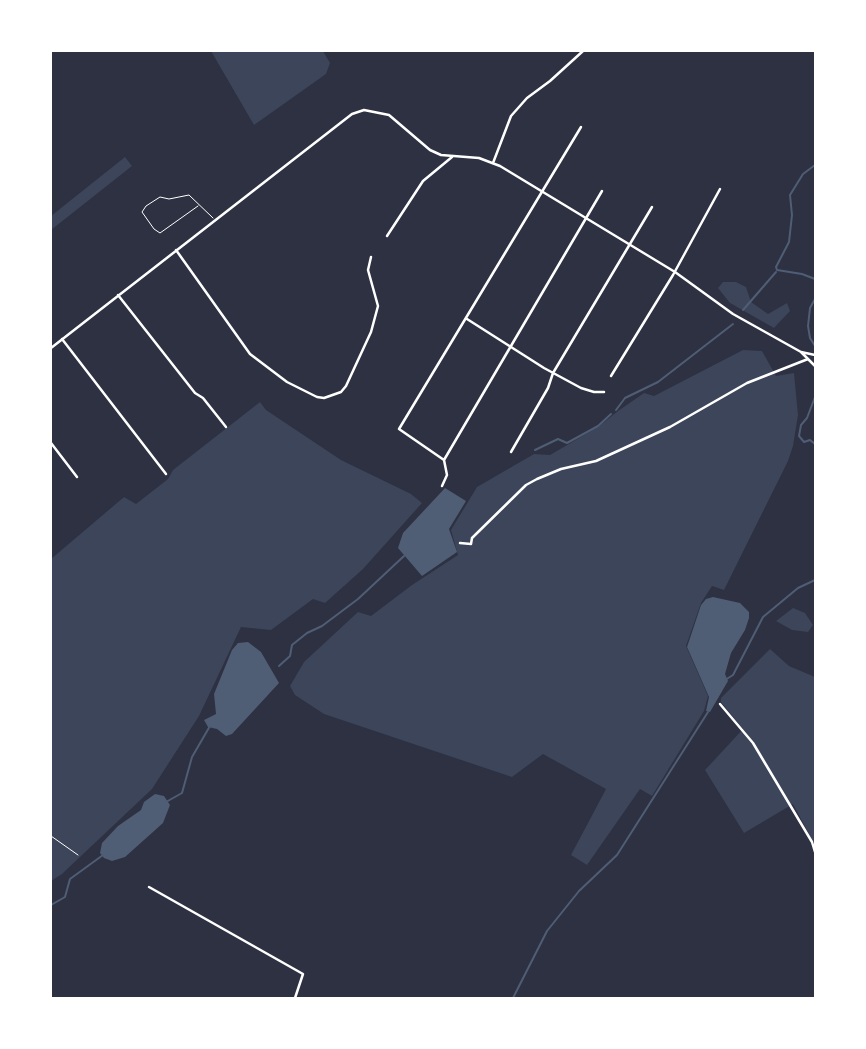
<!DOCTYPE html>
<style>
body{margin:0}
#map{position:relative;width:866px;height:1049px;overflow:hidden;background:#2d3142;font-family:"Open Sans",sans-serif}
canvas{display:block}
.frame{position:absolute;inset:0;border:52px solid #fff;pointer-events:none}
</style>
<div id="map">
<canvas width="866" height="1049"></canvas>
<div class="frame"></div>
</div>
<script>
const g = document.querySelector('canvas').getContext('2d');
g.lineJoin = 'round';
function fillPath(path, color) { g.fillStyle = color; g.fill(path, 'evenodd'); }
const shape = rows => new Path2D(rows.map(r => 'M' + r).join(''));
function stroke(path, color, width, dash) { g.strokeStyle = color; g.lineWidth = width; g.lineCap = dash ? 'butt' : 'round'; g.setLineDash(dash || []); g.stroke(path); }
const green = shape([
 [211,51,323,51,330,63,326,74,254,125],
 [125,157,132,166,51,230,51,216],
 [723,282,736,282,746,287,751,302,768,314,787,303,790,311,774,328,730,303,718,288],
 [743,350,762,351,776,376,794,373,798,415,793,446,788,461,724,590,712,586,701,603,686,646,708,696,704,711,652,796,640,789,587,865,571,855,606,789,543,754,512,777,324,714,295,695,290,686,304,662,358,612,371,616,412,585,458,555,451,530,477,487,534,454,550,455,598,427,618,411,644,393,654,396],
 [260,402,266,410,341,460,411,494,422,503,363,569,325,603,313,599,271,630,241,627,199,716,152,789,62,874,51,881,51,559,124,497,136,504,168,479,173,470],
 [793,608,805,613,813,625,808,632,792,630,776,621],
 [770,649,789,666,815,677,815,845,793,804,744,833,705,770,743,729,721,702,721,698]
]);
const water = shape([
 [445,488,466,501,449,529,457,552,422,576,398,548,403,533],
 [713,597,740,603,749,612,749,618,745,630,731,653,725,674,728,681,710,712,706,711,709,697,687,647,701,605,706,599],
 [248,642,261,652,279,683,232,734,226,736,217,729,208,727,204,720,216,714,214,694,232,650,238,643],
 [155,794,164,796,170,805,163,823,125,857,112,861,104,858,100,853,102,843,118,826,141,810,144,802]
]);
const stream = shape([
 [815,165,803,174,790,195,792,215,789,242,776,267,777,270,802,274,815,279],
 [815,299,810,308,808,326,810,338,815,346],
 [743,310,776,272],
 [815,387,815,397,807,418,801,425,799,436,804,442,810,440,815,444],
 [616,410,625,398,658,382,733,324],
 [535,450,558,439,567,443,598,426,611,414],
 [279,666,290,656,292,645,307,633,322,626,358,599,404,556],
 [725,680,733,675,763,617,798,588,815,580],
 [166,802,182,793,192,757,210,726],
 [51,905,65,897,70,879,103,855],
 [513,998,547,931,579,891,617,855,708,712]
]);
const service = shape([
 [198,206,160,233,154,229,142,212,146,206,160,197,169,199,189,195,213,218],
 [51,836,78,855]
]);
const minor = shape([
 [493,163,511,116,527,98,550,81,583,51],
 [387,236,423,181,452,157],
 [176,250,250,354,287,382,317,397,324,398,341,392,346,386,371,332,378,306,368,270,371,257],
 [118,295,195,393,203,398,226,427],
 [467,319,544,368,581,388,594,392,604,392],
 [62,339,166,474],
 [51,348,352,114,364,110,389,115,430,150,441,155,479,158,500,166,675,272,733,314,801,352,815,366],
 [801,352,815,355],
 [611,376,673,275,720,189],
 [51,443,77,477],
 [511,452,548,388,553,373,652,207],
 [444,460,602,191],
 [442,486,447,475,444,460,399,429,581,127],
 [460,543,471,544,472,538,526,485,537,479,561,469,596,461,670,427,747,383,808,359],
 [720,704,753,743,812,842,815,852],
 [149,887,303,974,295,998]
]);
fillPath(green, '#3c4559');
fillPath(water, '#4f5d75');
stroke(stream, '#4f5d75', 2);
stroke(service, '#fff', 1);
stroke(minor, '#fff', 2.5);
</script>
